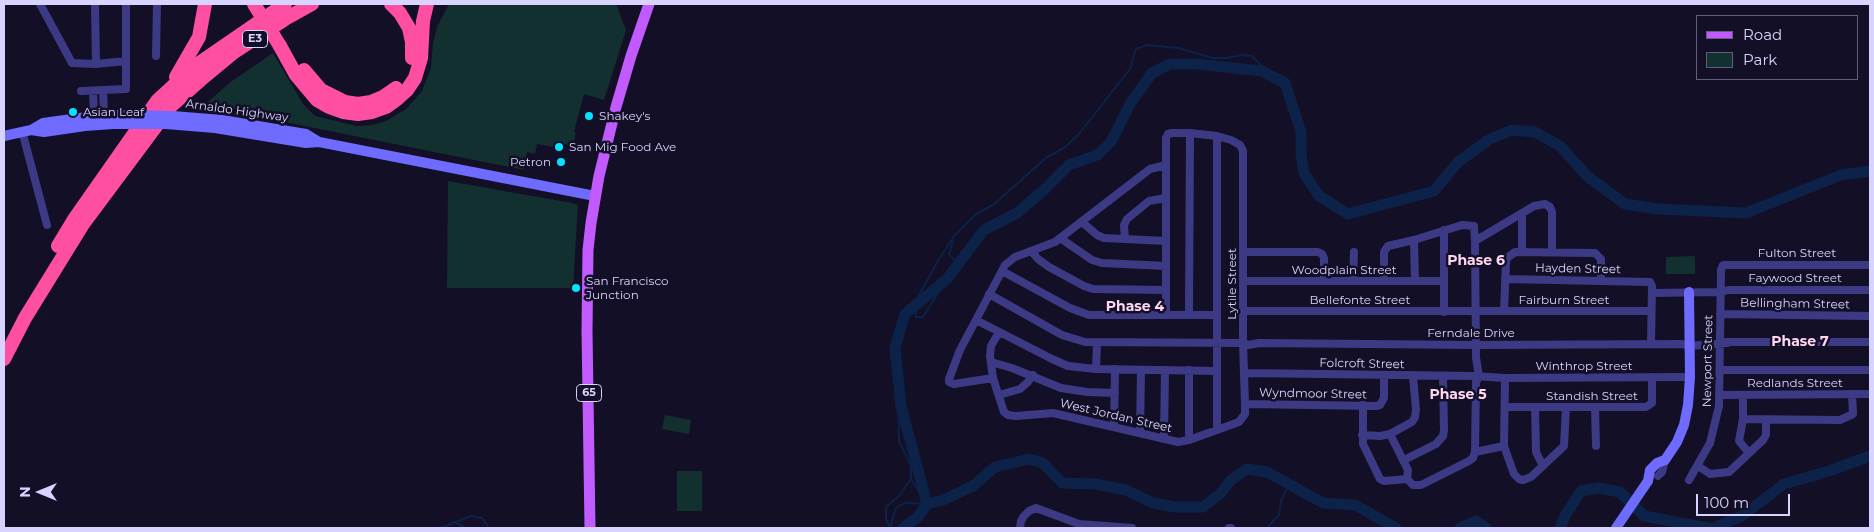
<!DOCTYPE html>
<style>
body{margin:0}
#map{position:relative;width:1874px;height:532px;overflow:hidden;background:#130f26;font-family:Montserrat,sans-serif}
canvas{display:block}
.frame{position:absolute;inset:0;border:5px solid #d9d4ff;pointer-events:none}
.legend{position:absolute;left:1696px;top:15px;width:162px;height:65px;box-sizing:border-box;background:#130f26;border:1px solid #625e7d;margin:0;padding:6px 9px;list-style:none;font-size:15px;color:#d9d4ff}
.legend li{display:flex;align-items:center;gap:10px;height:25px}
.legend b{width:25px;border:1px solid #625e7d}
.north{position:absolute;left:15px;top:467px;width:50px;height:50px;-webkit-text-stroke:4px #130f26;paint-order:stroke;rotate:270deg;font-size:14px;font-weight:700;line-height:20px;text-align:center;color:#d9d4ff}
.north::after{content:'';display:block;margin:auto;width:18px;height:22px;background:#d9d4ff;clip-path:polygon(50% 0,100% 100%,50% 72%,0 100%)}
.scale{position:absolute;left:1696px;top:494px;width:94px;height:22px;box-sizing:border-box;border:2px solid #d9d4ff;border-top:0;padding-left:6px;font-size:15px;line-height:18px;white-space:nowrap;color:#d9d4ff;-webkit-text-stroke:4px #130f26;paint-order:stroke}
</style>
<div id="map">
<canvas width="1874" height="532"></canvas>
<div class="frame"></div>
<ul class="legend">
<li><b style="height:6px;background:#c25bff"></b>Road</li>
<li><b style="height:14px;background:#12302f"></b>Park</li>
</ul>
<div class="north">N</div>
<div class="scale">100 m</div>
</div>
<script>
const g = document.querySelector('canvas').getContext('2d');
g.lineJoin = 'round';
function fillPath(path, color) { g.fillStyle = color; g.fill(path, 'evenodd'); }
const shape = rows => new Path2D(rows.map(r => 'M' + r).join(''));
function stroke(path, color, width, dash) { g.strokeStyle = color; g.lineWidth = width; g.lineCap = dash ? 'butt' : 'round'; g.setLineDash(dash || []); g.stroke(path); }
function write(font, color, halo, rows, align = 'center') {
  g.font = font + ' Montserrat,sans-serif'; g.lineWidth = 5; g.setLineDash([]); g.textBaseline = 'middle'; g.strokeStyle = halo; g.fillStyle = color; for (const [text, x, y, turn = 0] of rows) {
    g.save(); g.translate(x, y); g.rotate((+turn || 0) * Math.PI / 180); g.textAlign = isNaN(turn) ? turn : align; if (halo) g.strokeText(text, 0, 0); g.fillText(text, 0, 0); g.restore();
  }
}
const green = shape([
 [449,4,616,4,626,30,604,100,584,94,574,132,576,133,573,146,554,142,553,147,537,144,535,154,527,152,524,170,280,121,281,115,204,105,232,81,273,53,303,104,315,116,357,126,372,125,386,121,406,109,422,91,431,68,433,43,437,27],
 [448,181,572,203,578,205,573,288,447,288],
 [1695,256,1695,274,1666,274,1666,257],
 [665,415,691,420,689,434,662,429],
 [677,471,702,471,702,511,677,511]
]);
const stream = shape([
 [953,241,949,254,952,258,958,261,954,270],
 [912,308,939,259,955,235,976,214,993,205,1047,157,1064,148,1079,134,1130,69,1136,49,1147,45,1178,48,1213,58,1227,58,1241,55,1252,56,1273,77],
 [908,311,915,312,916,317,923,317,947,279],
 [911,479,927,504],
 [454,522,466,528],
 [890,527,896,508,905,503,927,504],
 [441,528,471,516,482,518,489,528],
 [890,528,886,519,886,507,899,496,911,479,911,466,899,441,898,377],
 [1267,528,1279,515,1281,501,1289,484]
]);
const river = shape([
 [927,504,943,500,973,486,995,467,1029,459,1043,463,1062,483,1095,484,1126,490,1153,503,1175,507,1203,507,1221,493,1231,480,1247,469,1267,472,1323,503,1355,505,1396,528],
 [903,528,918,517,927,504,901,406,895,348,905,314,947,279,984,230,1017,213,1044,190,1069,165,1097,155,1111,142,1130,104,1152,73,1170,64,1197,64,1262,71,1285,83,1301,132,1301,154,1304,173,1319,196,1348,214,1434,191,1458,162,1490,139,1512,130,1535,132,1560,146,1587,176,1625,204,1658,209,1746,213,1841,175,1870,171],
 [1460,528,1476,521,1486,528],
 [1560,528,1566,514,1581,491,1598,488,1620,492,1644,516,1708,528],
 [1713,528,1742,516,1784,484,1829,471,1870,456]
]);
const street = shape([
 [40,4,72,63,96,64,126,61],
 [95,4,96,64],
 [156,56,157,4],
 [81,91,126,89,126,4],
 [93,91,94,116,96,119],
 [101,121,104,115,103,90],
 [22,131,47,225],
 [1522,214,1522,251],
 [1082,222,1097,235,1104,238,1166,241],
 [1444,230,1444,312],
 [1060,238,1092,260,1102,263,1166,266],
 [1125,239,1124,225,1127,219,1149,201,1166,198],
 [1414,240,1415,281],
 [1475,241,1534,206,1545,204,1550,207,1552,212,1552,252],
 [1032,252,1038,259,1049,267,1084,286,1093,289,1166,290],
 [1243,252,1318,252,1322,254,1324,258,1324,281],
 [1002,271,1070,308,1089,315,1216,315],
 [1505,279,1650,282,1652,286,1651,344],
 [1243,281,1444,281],
 [1353,281,1354,252],
 [1652,293,1721,292,1728,290,1870,290],
 [989,294,1062,335,1085,342,1243,343,1248,345,1259,343,1476,345,1682,344,1689,346,1727,343],
 [1243,311,1651,311],
 [1504,311,1506,263,1507,258,1515,252,1595,253,1601,259,1601,281],
 [1720,314,1870,316],
 [1189,315,1190,133],
 [976,320,1052,359,1068,366,1096,369,1217,371],
 [999,332,991,346,990,356,993,378,1004,412,1008,415,1016,416,1053,413,1178,442,1189,440,1239,422,1245,414,1245,404,1243,343,1243,151,1240,145,1231,140,1217,136,1190,133,1172,133,1168,134,1166,138,1166,315],
 [1723,342,1870,342],
 [991,362,1012,368,1061,388,1087,392,1115,393],
 [1096,369,1097,343],
 [1189,370,1189,440],
 [1720,370,1870,370],
 [1245,373,1474,376,1505,378,1690,377],
 [993,378,954,384,949,382,949,379,960,350,1005,265,1015,257,1055,242,1150,169,1166,165],
 [1505,378,1504,446,1514,474,1519,479,1523,480,1531,477,1564,446,1566,407],
 [999,395,1020,389,1028,382,1033,375],
 [1720,395,1870,394],
 [1743,395,1743,419,1739,441,1749,453],
 [1245,404,1376,406,1380,405,1384,398,1384,376],
 [1363,405,1363,444,1380,479,1384,481,1407,479,1413,485,1421,485,1469,461,1473,458,1475,452,1476,382,1479,376,1476,358,1475,241,1474,226,1462,225,1414,240,1388,246,1384,252,1384,281],
 [1505,407,1646,407,1652,403,1652,377],
 [1535,407,1536,452,1543,466],
 [1595,407,1596,446],
 [1743,419,1840,420,1853,414,1852,394],
 [1114,427,1115,369],
 [1217,429,1217,136],
 [1140,433,1141,370],
 [1390,434,1408,470,1407,479],
 [1362,435,1380,436,1390,434,1412,422,1415,417,1416,410,1413,376],
 [1164,439,1165,370],
 [1475,452,1504,446],
 [1404,460,1436,444,1443,436,1444,430,1443,376],
 [1698,466,1710,474,1729,472,1763,440,1766,435,1766,420],
 [1658,476,1662,472,1665,460],
 [1689,480,1710,443,1719,406,1721,270,1723,265,1870,265],
 [1020,528,1021,521,1024,516,1029,511,1036,508,1079,524,1132,528],
 [1229,528,1231,528]
]);
const secondary = shape([
 [173,116,222,120,306,134,319,142],
 [166,124,215,128,306,143,319,142,595,196],
 [31,130,43,123,94,116,122,115],
 [4,136,31,130,44,132,85,126,113,124],
 [1616,528,1648,481,1650,470,1657,463,1665,460,1677,442,1684,425,1688,405,1690,377,1689,292]
]);
const primary = shape([
 [590,528,587,330,588,250,591,223,599,176,616,107,631,56,649,4]
]);
const highway = shape([
 [391,4,400,13,409,28,412,42,412,58],
 [280,46,296,75,317,100,329,107,343,112,358,114,372,112,386,107,397,99,407,90,415,78,421,58,423,21,427,4],
 [304,70,321,90,345,102,358,104,371,102,383,97,396,88],
 [176,77,199,37,205,4],
 [58,246,75,218,157,101,195,66,285,4],
 [4,359,25,318,83,224,171,106,205,76,234,52,285,19,312,4]
]);
const secondaryBridge = shape([
 [122,115,173,116],
 [113,124,166,124]
]);
const highwayBridge = shape([
 [254,4,280,46]
]);
const markers = [
 [73,112,5,"#00e5ff"],
 [589,116,5,"#00e5ff"],
 [559,147,5,"#00e5ff"],
 [561,162,5,"#00e5ff"],
 [576,288,5,"#00e5ff"]
];
const shields = [
 [255,39,25],
 [589,393,25]
];
const shieldNames = [
 ["E3",255,39],
 ["65",589,393]
];
const streetNames = [
 ["Arnaldo Highway",237,111,8],
 ["Fulton Street",1797,253],
 ["Hayden Street",1578,269,1],
 ["Woodplain Street",1344,270],
 ["Faywood Street",1795,278],
 ["Lytile Street",1232,284,-90],
 ["Bellefonte Street",1360,300],
 ["Fairburn Street",1564,300],
 ["Bellingham Street",1795,304,1],
 ["Ferndale Drive",1471,333],
 ["Newport Street",1708,361,-89],
 ["Folcroft Street",1362,364,1],
 ["Winthrop Street",1584,366],
 ["Redlands Street",1795,383],
 ["Wyndmoor Street",1313,394,1],
 ["Standish Street",1592,396],
 ["West Jordan Street",1116,416,13]
];
const poiNames = [
 ["Asian Leaf",83,112],
 ["Shakey's",599,116],
 ["San Mig Food Ave",569,147],
 ["Petron",551,162,"right"],
 ["San Francisco",586,281],
 ["Junction",586,295]
];
const neighbourhoodNames = [
 ["Phase 6",1476,261],
 ["Phase 4",1135,307],
 ["Phase 7",1800,342],
 ["Phase 5",1458,395]
];
fillPath(green, '#12302f');
stroke(stream, '#0c2248', 2);
stroke(river, '#0c2248', 11);
stroke(street, '#3d3a85', 8);
stroke(secondary, '#6f6bff', 10);
stroke(primary, '#c25bff', 11);
stroke(highway, '#ff4fa3', 14);
stroke(secondaryBridge, '#6f6bff', 10);
stroke(highwayBridge, '#ff4fa3', 14);
for (const [x, y, r, color] of markers) { const dot = new Path2D(); dot.arc(x, y, r, 0, 2 * Math.PI); g.fillStyle = color; g.fill(dot); stroke(dot, '#130f26', 2); }
for (const [x, y, w] of shields) { const box = new Path2D(); box.roundRect(x - w / 2, y - 8.5, w, 17, 4); g.fillStyle = '#130f26'; g.fill(box); stroke(box, '#d9d4ff', 1); }
write('bold 11px', '#d9d4ff', null, shieldNames);
write('12px', '#d9d4ff', '#130f26', streetNames);
write('12px', '#d9d4ff', '#130f26', poiNames, 'left');
write('bold 14px', '#ffd6f0', '#130f26', neighbourhoodNames);
</script>
